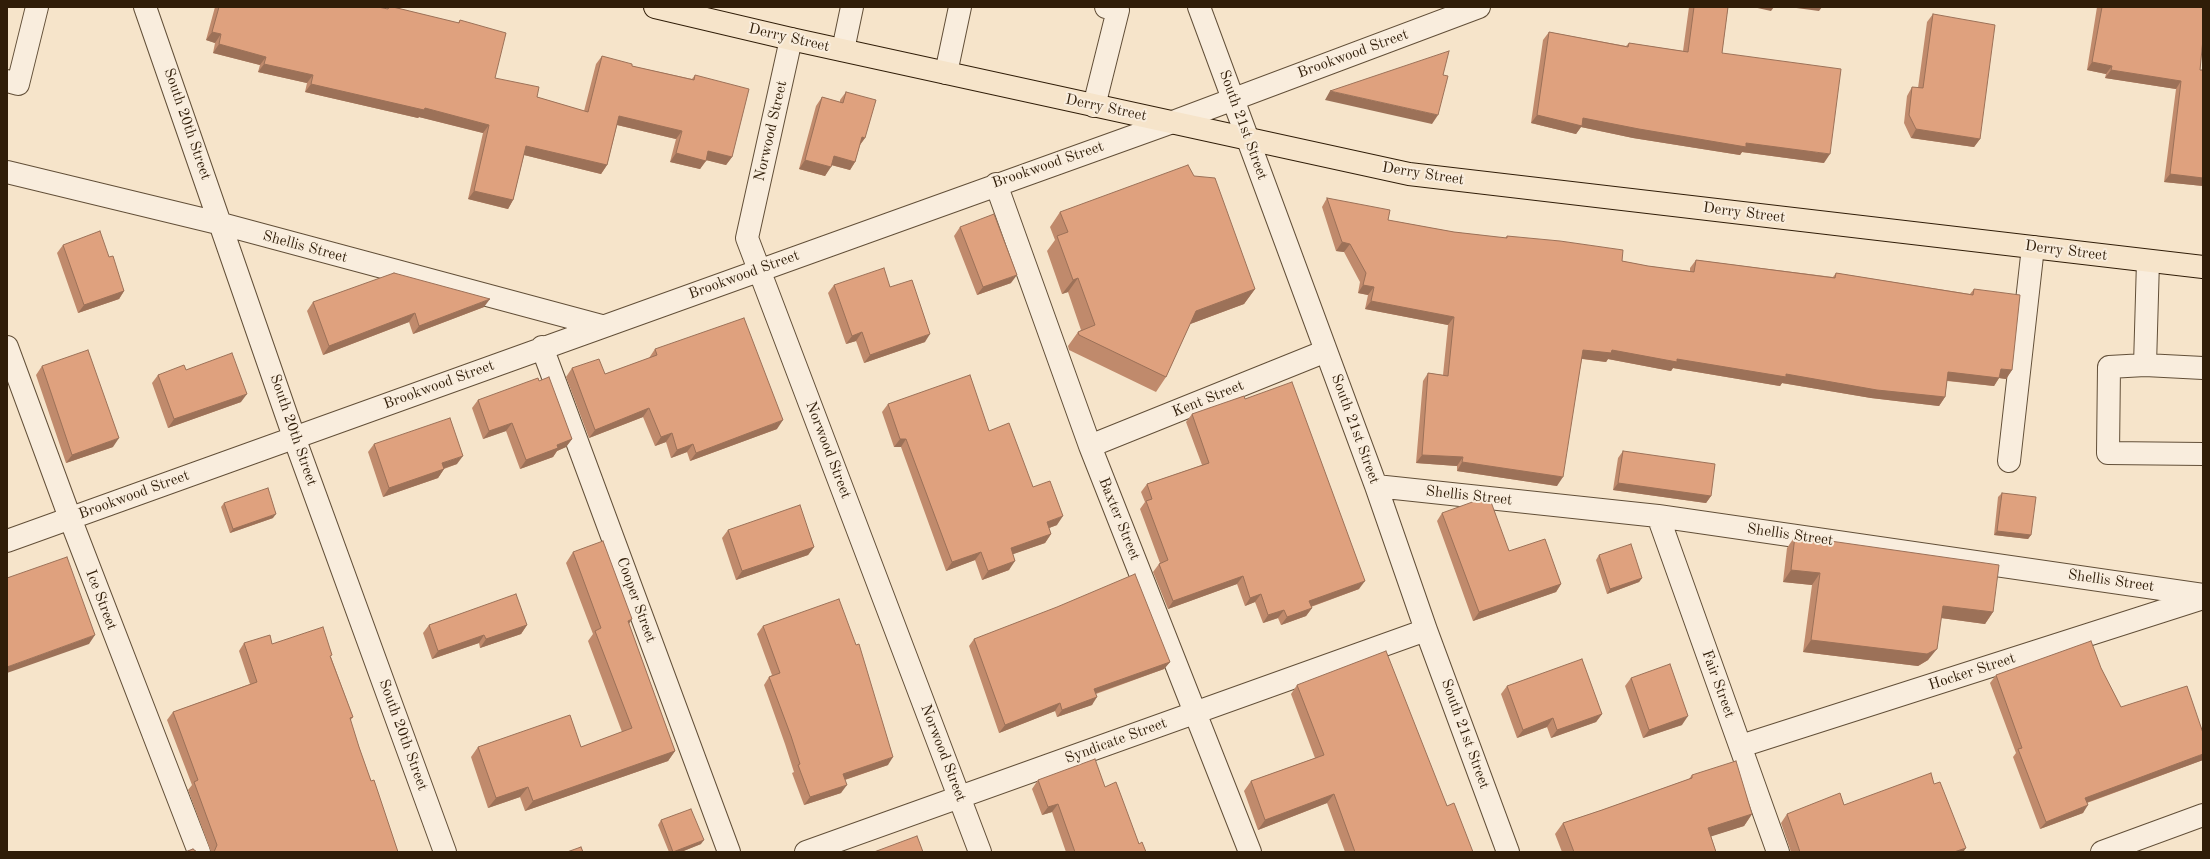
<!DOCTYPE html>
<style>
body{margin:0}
#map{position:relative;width:2210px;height:859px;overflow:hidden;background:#f6e4ca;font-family:"Old Standard TT",serif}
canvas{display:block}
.frame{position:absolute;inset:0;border:8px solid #301d08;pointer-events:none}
</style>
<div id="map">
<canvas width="2210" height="859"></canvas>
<div class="frame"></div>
</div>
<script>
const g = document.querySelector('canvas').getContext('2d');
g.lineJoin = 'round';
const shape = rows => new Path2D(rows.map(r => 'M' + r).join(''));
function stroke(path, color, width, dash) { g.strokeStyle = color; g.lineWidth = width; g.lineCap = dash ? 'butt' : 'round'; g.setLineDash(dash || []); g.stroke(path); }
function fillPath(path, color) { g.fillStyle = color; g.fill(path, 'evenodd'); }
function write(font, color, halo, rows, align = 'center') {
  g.font = font + ' "Old Standard TT",serif'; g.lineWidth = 4; g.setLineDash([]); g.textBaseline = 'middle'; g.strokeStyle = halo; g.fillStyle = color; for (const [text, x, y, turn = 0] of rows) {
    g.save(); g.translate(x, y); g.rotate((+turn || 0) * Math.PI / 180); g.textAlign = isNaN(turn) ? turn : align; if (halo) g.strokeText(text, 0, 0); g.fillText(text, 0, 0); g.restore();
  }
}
const minor = shape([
 [145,7,294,437,445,852],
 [1199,7,1376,486,1426,630,1508,852],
 [791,39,747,238,980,852],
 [843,50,852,7],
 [946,73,960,7],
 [7,81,18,84,37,7],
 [1094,106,1118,10,1106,7],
 [7,172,222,224,602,326],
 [996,184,1090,446,1250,852],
 [7,347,70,518,199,852],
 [542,347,729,852],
 [2145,365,2148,261],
 [2203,368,2145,365,2109,367,2108,453,2203,454],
 [1090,446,1326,351],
 [2009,461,2033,247],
 [1376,486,1658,516,2203,595],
 [1658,516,1778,852],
 [7,541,1170,123,1479,7],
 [1741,746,2203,598],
 [806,852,1426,630],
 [2102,852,2203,815]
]);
const major = shape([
 [655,7,791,39,1409,174,2203,267]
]);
const wall = shape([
 [215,7,378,7,387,9,388,7,393,7,458,23,460,20,495,78,537,97,584,111,596,64,602,56,632,66,692,79,695,75,732,157,726,165,706,160,700,169,670,162,676,139,617,125,607,165,601,174,524,155,513,200,508,209,468,199,483,133,419,117,418,118,305,92,307,83,258,72,260,65,213,53,215,43,206,40],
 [1689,7,1728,7,1722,53,1824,163,1742,152,1740,155,1633,138,1581,127,1576,134,1531,123,1543,40,1549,32,1626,46,1629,43,1683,51],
 [2097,7,2203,7,2200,70,2203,186,2164,182,2176,89,2105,78,2106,74,2087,70],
 [1933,14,1980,139,1974,147,1911,138,1904,123,1907,96,1912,87,1918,88,1927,22],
 [846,92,865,138,860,145,855,162,850,170,831,165,825,176,799,169,816,106,822,97,840,102,840,100],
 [1327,198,1388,220,1454,232,1505,238,1507,236,1622,261,1648,266,1690,271,1690,268,1696,260,1833,277,1836,273,1970,294,1974,289,2012,370,2006,379,1999,378,1994,386,1947,381,1945,397,1939,406,1871,398,1782,383,1780,386,1673,368,1671,371,1608,359,1606,362,1582,359,1557,486,1457,471,1457,466,1416,463,1423,381,1428,373,1443,375,1448,325,1365,309,1368,295,1358,293,1360,282,1344,252,1336,251,1322,207],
 [1060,212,1255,289,1244,304,1190,324,1166,377,1156,392,1069,350,1068,346,1078,332,1081,330,1068,292,1062,294,1047,251,1055,240,1050,227],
 [960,227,1011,283,977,295,954,236],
 [63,245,109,257,124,291,119,299,78,313,57,253],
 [834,285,890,287,925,342,864,363,856,341,846,344,828,293],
 [313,302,484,307,413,334,409,322,323,355,307,311],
 [655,349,777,429,690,461,687,452,671,458,666,442,655,446,643,417,589,438,566,377,572,368,605,374,649,358],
 [42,366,113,447,66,463,36,375],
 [186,370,241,402,168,428,152,383,158,375],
 [539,381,572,439,566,447,557,451,553,457,520,469,506,431,483,439,472,408,478,400],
 [1245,399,1359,589,1311,607,1312,608,1306,616,1281,625,1278,618,1263,623,1255,602,1245,606,1237,584,1168,609,1153,572,1159,564,1160,563,1140,509,1145,502,1141,492,1147,484,1202,465,1186,422,1192,414],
 [888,404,989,431,1033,487,1057,525,1049,528,1051,534,1045,543,1013,554,1009,570,982,580,975,560,946,571,901,447,894,447,882,412],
 [374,444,457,464,444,469,438,478,383,497,368,452],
 [1623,451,1711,496,1706,503,1613,490,1618,458],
 [2002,493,2031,535,2028,539,1994,535,1998,497],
 [224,503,273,518,230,533,221,507],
 [1442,513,1509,551,1561,584,1556,592,1473,621,1437,521],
 [728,530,814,547,808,555,736,580,722,538],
 [1795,536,1993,612,1985,624,1941,618,1928,660,1918,666,1803,652,1812,585,1783,582,1787,548],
 [573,552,632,619,629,624,675,751,668,761,525,811,520,797,488,808,471,757,478,747,581,747,622,732,588,641,593,634,566,563],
 [1599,555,1642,578,1639,582,1607,594,1596,560],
 [429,625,527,625,521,634,480,648,479,643,432,659,423,633],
 [763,626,888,765,845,780,841,793,804,805,792,773,794,772,785,744,764,685,769,677,772,675,757,634],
 [974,639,1170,662,1164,669,1096,694,1092,705,1057,717,1055,711,999,733,969,646],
 [244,643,331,657,353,717,350,721,371,781,398,852,211,852,188,790,192,785,167,720,173,712,250,684,239,651],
 [2101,668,2121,707,2203,760,2087,803,2083,813,2040,829,2013,757,2016,753,1990,683,1996,675],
 [1631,678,1682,725,1643,738,1625,686],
 [1297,685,1447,806,1473,852,1345,852,1327,803,1258,830,1244,791,1251,781,1315,758,1291,694],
 [1507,686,1602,714,1596,722,1551,738,1547,727,1517,738,1501,694],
 [1692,775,1752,814,1744,826,1711,836,1716,852,1562,852,1555,834,1563,823,1602,810,1689,779],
 [1038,780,1105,787,1139,844,1146,852,1066,852,1052,812,1042,815,1032,789],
 [1934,784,1966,848,1963,852,1791,852,1781,823,1787,814,1844,805],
 [661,820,701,844,681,852,669,852,658,825]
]);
const shadedWall = shape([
 [1753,7,1774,7,1771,11],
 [1789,7,1822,7,1819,11],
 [212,32,221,34,215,43,206,40],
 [219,44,266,57,260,65,213,53],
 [2092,62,2112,66,2106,74,2087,70],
 [264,64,313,75,307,83,258,72],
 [2111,70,2181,81,2176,89,2105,78],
 [311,84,425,108,489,125,483,133,419,117,418,118,305,92],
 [1330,91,1438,115,1432,124,1325,100],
 [1537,115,1583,118,1746,143,1830,154,1824,163,1742,152,1740,155,1633,138,1581,127,1576,134,1531,123],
 [619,116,682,131,676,139,613,124],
 [1916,129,1980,139,1974,147,1911,138],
 [862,137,865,138,859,146],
 [526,146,607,165,601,174,520,154],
 [708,151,732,157,726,165,702,159],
 [676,153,706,161,700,169,670,162],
 [834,156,855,162,850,170,828,164],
 [805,160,831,167,825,176,799,169],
 [2170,174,2203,178,2203,186,2164,182],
 [474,191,513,200,508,209,468,199],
 [1342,242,1350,244,1344,252,1336,251],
 [1017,275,1011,283,977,295,983,287],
 [1078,278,1068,292,1062,294,1073,280],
 [1363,285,1374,287,1368,295,1358,293],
 [1255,289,1244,304,1185,326,1196,311],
 [124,291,119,299,78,313,84,305],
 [490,299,484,307,413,334,419,326],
 [1371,301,1454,317,1448,325,1365,309],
 [415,313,409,322,323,355,329,346],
 [862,332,856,341,846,344,852,336],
 [930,334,925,342,864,363,870,355],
 [1583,350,1612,350,1786,374,1945,397,1939,406,1871,398,1782,383,1780,386,1673,368,1671,371,1608,359,1606,362,1577,358],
 [2001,369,2012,370,2006,379,1999,378,1994,386,1942,380,1948,372],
 [247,394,241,402,168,428,174,419],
 [649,408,643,417,589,438,595,430],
 [783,420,777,429,690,461,696,453],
 [512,423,506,431,483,439,489,431],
 [672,433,666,442,655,446,661,437],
 [119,438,113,447,66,463,72,455],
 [572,439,566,447,557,451,553,457,520,469,526,460,557,445],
 [900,439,906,439,901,447,894,447],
 [693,444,687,452,671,458,677,450],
 [1422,455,1463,457,1457,466,1416,463],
 [463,456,457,464,436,471,442,463],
 [1462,462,1563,477,1557,486,1457,471],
 [444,469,438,478,383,497,389,488],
 [1618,483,1711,496,1706,503,1613,490],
 [276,514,273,518,230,533,233,529],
 [1063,516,1057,525,1041,531,1047,522],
 [1997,531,2031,535,2028,539,1994,535],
 [1051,534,1045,543,1005,557,1011,548],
 [814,547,808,555,736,580,742,571],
 [981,552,975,560,946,571,952,562],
 [1015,561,1009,570,982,580,988,571],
 [1791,570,1820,573,1812,585,1783,582],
 [1243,576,1237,584,1168,609,1173,601],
 [1642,578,1639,582,1607,594,1610,589],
 [1365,581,1359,589,1304,609,1309,601],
 [1561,584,1556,592,1473,621,1479,612],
 [1261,594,1255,602,1245,606,1250,598],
 [1943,606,1993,612,1985,624,1934,617],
 [1312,608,1306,616,1281,625,1287,617],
 [1284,610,1278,618,1263,623,1268,615],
 [632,619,625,629,628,621],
 [527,625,521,634,480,648,486,639],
 [95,635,89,644,7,673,7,667],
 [484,635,479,643,432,659,438,651],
 [1811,640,1937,649,1928,660,1918,666,1803,652],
 [1170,662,1164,669,1088,696,1094,689],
 [1097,697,1092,705,1057,717,1062,710],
 [1060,703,1055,711,999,733,1005,725],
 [1602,714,1596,722,1551,738,1557,730],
 [1688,716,1682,725,1643,738,1649,730],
 [1553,718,1547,727,1517,738,1523,730],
 [675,751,668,761,525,811,533,801],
 [2203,754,2203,760,2080,805,2085,798],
 [893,757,888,765,838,782,843,774],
 [847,785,841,793,804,805,810,797],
 [528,787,520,797,488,808,496,798],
 [1334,794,1327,803,1258,830,1265,820],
 [1058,804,1052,812,1042,815,1048,807],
 [2088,805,2083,813,2040,829,2046,822],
 [1752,814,1744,826,1700,840,1708,828],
 [704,840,701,844,681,852,673,852],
 [1966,848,1963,852,1954,852]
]);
const building = shape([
 [219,7,378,7,388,9,389,7,393,7,459,23,460,20,506,33,495,78,539,87,537,97,588,112,602,56,632,64,632,66,694,80,695,75,749,89,732,157,708,151,706,161,676,153,682,131,619,116,607,165,526,146,513,200,474,191,489,125,425,108,424,110,311,84,313,75,264,64,266,57,219,44,221,34,212,32,219,7],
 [1694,7,1728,7,1722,53,1841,69,1830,154,1746,143,1746,147,1639,129,1583,118,1582,126,1537,115,1549,32,1628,47,1629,43,1688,52,1694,7],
 [2102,7,2203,7,2203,39,2200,70,2203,70,2203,178,2170,174,2181,81,2111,70,2112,66,2092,62,2102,7],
 [1933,14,1995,25,1980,139,1916,129,1909,115,1912,87,1923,88,1933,14],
 [1449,51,1443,75,1448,76,1438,115,1330,91,1449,51],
 [846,92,876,100,865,138,862,137,855,162,834,156,831,167,805,160,822,97,843,103,846,92],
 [1188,165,1194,176,1215,178,1255,289,1196,311,1166,377,1079,335,1078,332,1095,325,1078,278,1073,280,1057,236,1068,232,1060,212,1188,165],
 [1327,198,1390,210,1388,220,1454,232,1507,238,1507,236,1560,241,1623,250,1622,261,1648,266,1694,272,1696,260,1835,278,1836,273,1973,295,1974,289,2020,295,2012,370,2001,369,1999,378,1948,372,1945,397,1877,390,1786,374,1786,377,1677,359,1677,362,1612,350,1611,353,1583,350,1563,477,1462,462,1463,457,1422,455,1428,373,1448,376,1454,317,1371,301,1374,287,1363,285,1366,273,1350,244,1342,242,1327,198],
 [994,214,1017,275,983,287,960,227,994,214],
 [100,231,109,257,113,256,124,291,84,305,63,245,100,231],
 [884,268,890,287,912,280,930,334,870,355,862,332,852,336,834,285,884,268],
 [394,273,490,299,419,326,415,313,329,346,313,302,394,273],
 [744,318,783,420,696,453,693,444,677,450,672,433,661,437,649,408,595,430,572,368,599,359,605,374,657,355,655,349,744,318],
 [88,350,119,438,72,455,42,366,88,350],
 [232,353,247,394,174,419,158,375,184,365,186,370,232,353],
 [970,375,989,431,1009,423,1033,487,1050,481,1063,516,1047,522,1051,534,1011,548,1015,561,988,571,981,552,952,562,906,439,900,439,888,404,970,375],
 [549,377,572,439,557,445,558,448,526,460,512,423,489,431,478,400,538,378,539,381,549,377],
 [1292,382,1365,581,1309,601,1312,608,1287,617,1284,610,1268,615,1261,594,1250,598,1243,576,1173,601,1159,564,1168,560,1146,501,1152,499,1147,484,1209,463,1192,414,1244,396,1245,399,1292,382],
 [450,418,463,456,442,463,444,469,389,488,374,444,450,418],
 [1623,451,1715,464,1711,496,1618,483,1623,451],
 [268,488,276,514,233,529,224,503,268,488],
 [2002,493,2036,497,2031,535,1997,531,2002,493],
 [1478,500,1491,502,1509,551,1545,539,1561,584,1479,612,1442,513,1478,500],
 [800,505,814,547,742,571,728,530,800,505],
 [1795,536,1999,565,1993,612,1943,606,1937,649,1927,654,1811,640,1820,573,1791,570,1795,536],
 [603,541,632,619,628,621,675,751,533,801,528,787,496,798,478,747,570,715,581,747,632,728,595,631,601,628,573,552,603,541],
 [1631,544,1642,578,1610,589,1599,555,1631,544],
 [67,557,95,635,7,667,7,578,67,557],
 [1135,574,1170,662,1094,689,1097,697,1062,710,1060,703,1005,725,974,639,1057,607,1135,574],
 [516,594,527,625,486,639,484,635,438,651,429,625,516,594],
 [839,599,856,645,859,644,893,757,843,774,847,785,810,797,798,765,800,764,791,736,769,677,780,673,763,626,839,599],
 [323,627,332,655,330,656,353,717,350,718,359,747,371,781,374,780,398,852,214,852,217,845,194,782,198,780,173,712,257,682,244,643,270,635,272,644,323,627],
 [2091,641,2101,668,2121,707,2187,686,2203,733,2203,754,2085,798,2088,805,2046,822,2018,749,2022,748,1996,675,2091,641],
 [1386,651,1447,806,1454,803,1473,852,1355,852,1334,794,1265,820,1251,781,1324,755,1297,685,1386,651],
 [1582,659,1602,714,1557,730,1553,718,1523,730,1507,686,1582,659],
 [1670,664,1688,716,1649,730,1631,678,1670,664],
 [1095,759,1105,787,1116,782,1139,844,1142,842,1146,852,1075,852,1058,804,1048,807,1038,780,1095,759],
 [1736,761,1752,814,1708,828,1716,852,1574,852,1563,823,1602,810,1692,778,1692,775,1736,761],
 [1931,773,1934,784,1940,782,1966,848,1954,852,1800,852,1787,814,1840,793,1844,805,1931,773],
 [691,809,704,840,673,852,661,820,691,809],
 [917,836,923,852,874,852,917,836],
 [581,847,583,852,567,852,581,847],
 [193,849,197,852,185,852,193,849]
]);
const streetNames = [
 ["Derry Street",789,38,13],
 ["Brookwood Street",1353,54,-20],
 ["Derry Street",1106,108,12],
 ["South 20th Street",187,124,71],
 ["South 21st Street",1243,125,70],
 ["Norwood Street",771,131,-77],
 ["Brookwood Street",1048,165,-19],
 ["Derry Street",1423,174,9],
 ["Derry Street",1744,213,7],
 ["Shellis Street",305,247,15],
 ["Derry Street",2066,251,7],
 ["Brookwood Street",744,275,-20],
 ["Brookwood Street",439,385,-20],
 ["Kent Street",1208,399,-22],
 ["South 21st Street",1355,429,70],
 ["South 20th Street",293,430,71],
 ["Norwood Street",828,450,69],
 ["Brookwood Street",134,495,-20],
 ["Shellis Street",1469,496,6],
 ["Baxter Street",1119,519,68],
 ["Shellis Street",1790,535,8],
 ["Shellis Street",2111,581,8],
 ["Ice Street",101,600,69],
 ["Cooper Street",636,600,70],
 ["Hocker Street",1972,672,-18],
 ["Fair Street",1718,684,70],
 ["South 21st Street",1465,734,70],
 ["South 20th Street",403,735,70],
 ["Syndicate Street",1116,741,-20],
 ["Norwood Street",943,753,69]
];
stroke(minor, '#624f38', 24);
stroke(major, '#301d08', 24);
stroke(minor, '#f9eddd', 22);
stroke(major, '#f6e4ca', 22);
fillPath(wall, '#c08a6c');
fillPath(shadedWall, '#9c7158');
fillPath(building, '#dfa17e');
stroke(building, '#9c7158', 1);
write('15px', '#301d08', '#f9eddd', streetNames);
</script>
